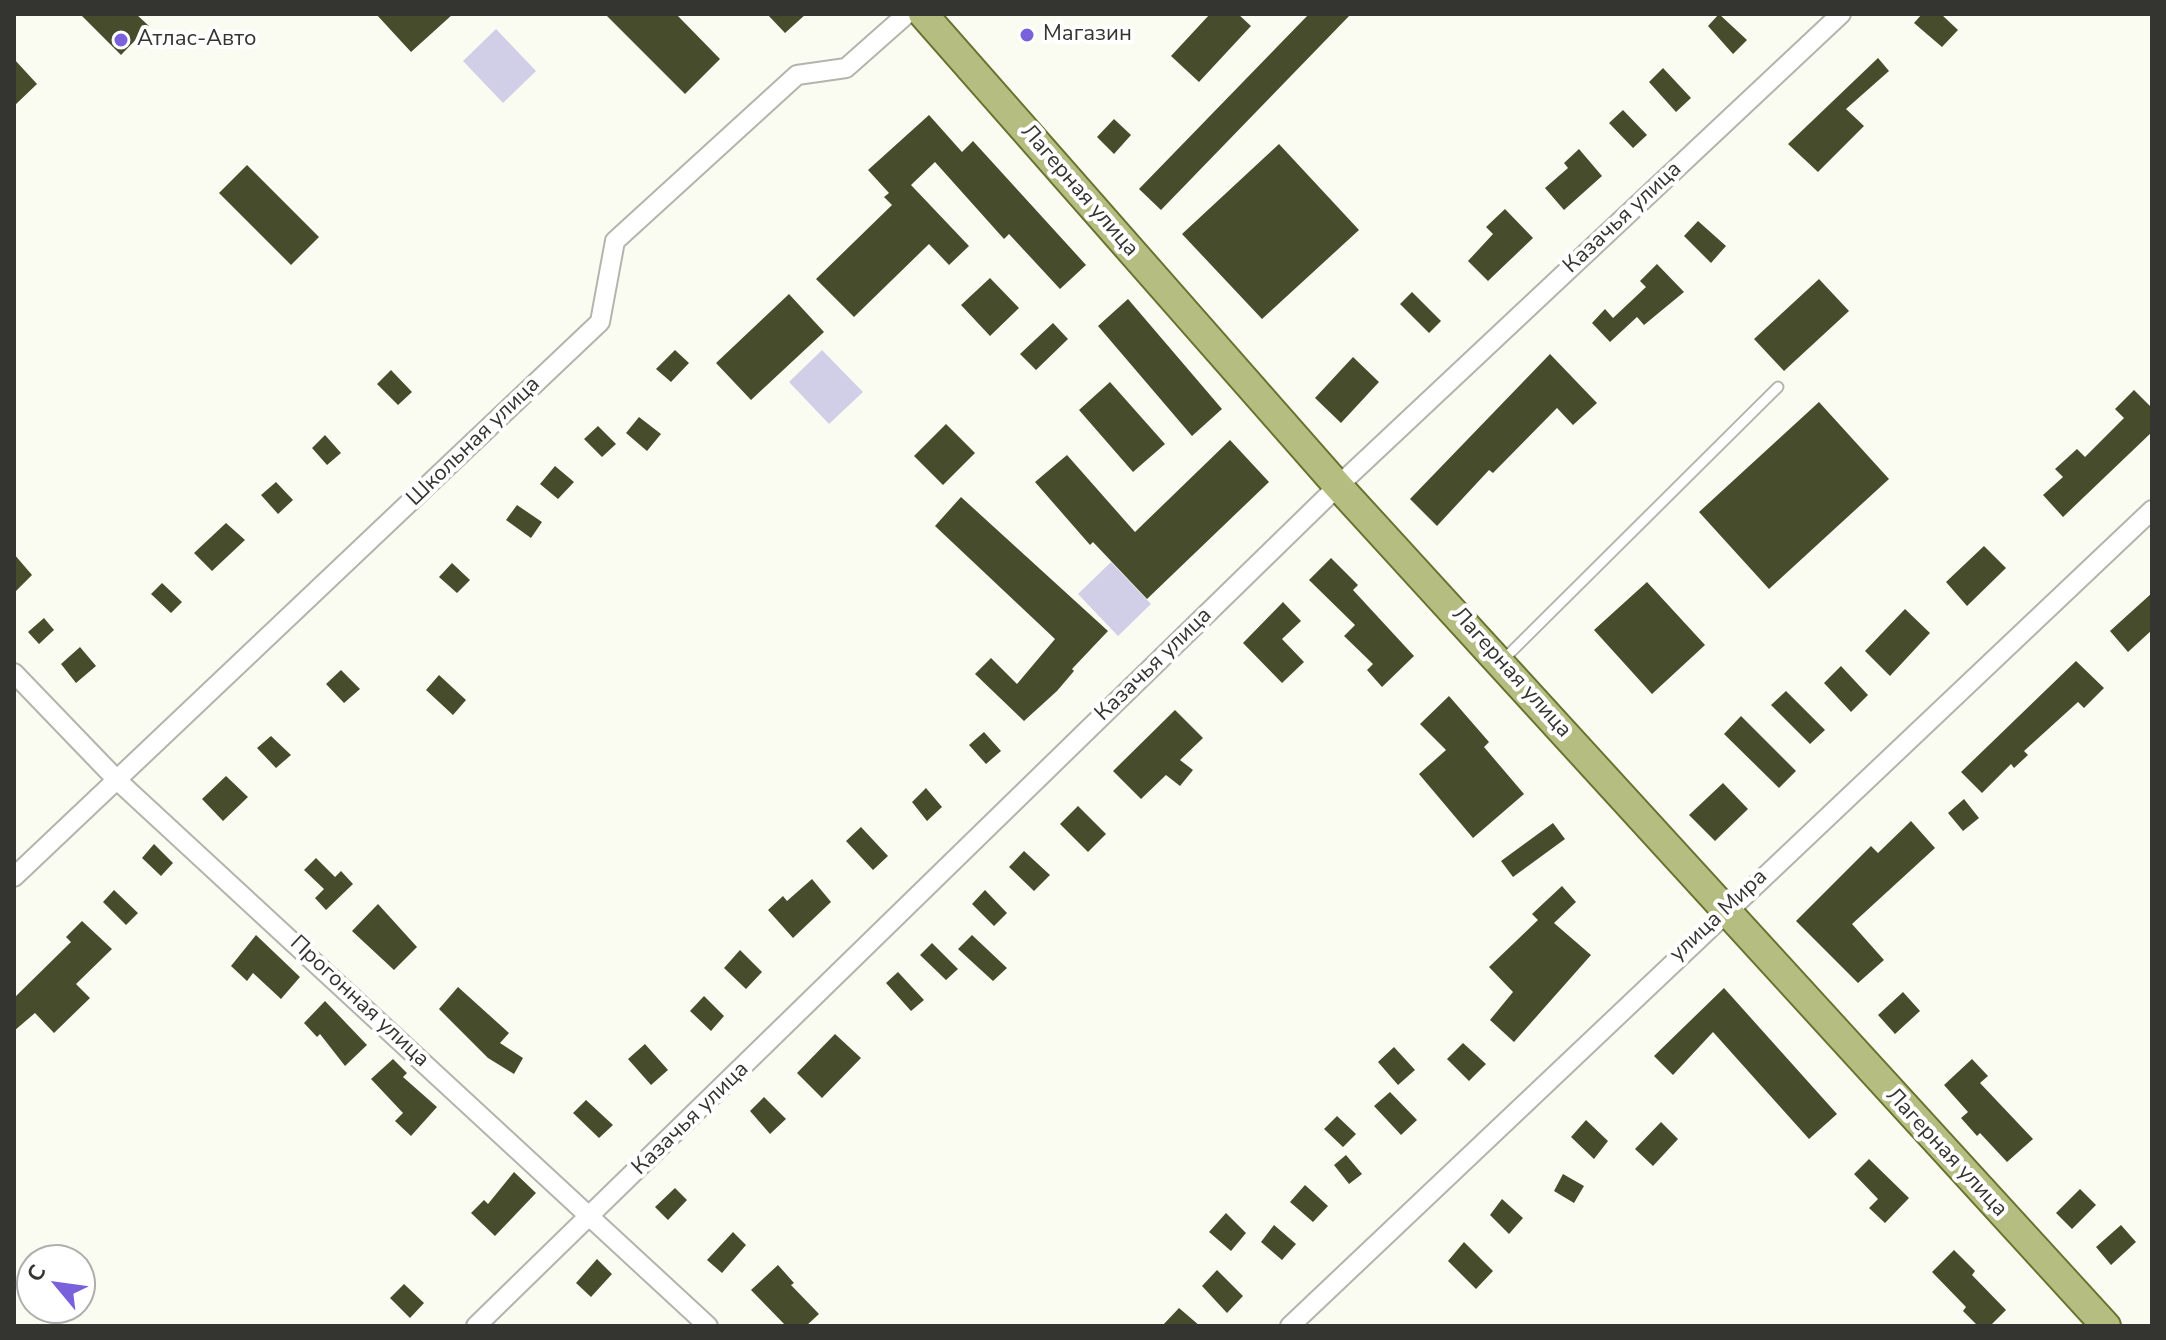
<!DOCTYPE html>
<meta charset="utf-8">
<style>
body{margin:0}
#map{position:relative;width:2166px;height:1340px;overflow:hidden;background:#fafcf2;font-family:"Nunito Sans",sans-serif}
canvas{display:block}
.frame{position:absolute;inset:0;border:16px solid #343531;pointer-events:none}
.north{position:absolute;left:16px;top:1244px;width:80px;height:80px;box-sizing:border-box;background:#fff;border:2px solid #aeaead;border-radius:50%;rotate:299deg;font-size:22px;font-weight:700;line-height:32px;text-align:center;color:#343531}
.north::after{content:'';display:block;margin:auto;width:28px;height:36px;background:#7a61dc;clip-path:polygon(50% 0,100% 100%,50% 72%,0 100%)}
</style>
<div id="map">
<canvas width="2166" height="1340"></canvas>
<div class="frame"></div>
<div class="north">С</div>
</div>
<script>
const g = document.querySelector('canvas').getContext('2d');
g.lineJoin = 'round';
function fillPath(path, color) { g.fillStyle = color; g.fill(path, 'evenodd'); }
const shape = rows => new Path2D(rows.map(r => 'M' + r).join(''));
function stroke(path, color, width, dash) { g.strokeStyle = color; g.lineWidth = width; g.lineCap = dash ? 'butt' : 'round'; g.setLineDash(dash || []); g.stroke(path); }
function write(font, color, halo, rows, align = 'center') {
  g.font = font + ' "Nunito Sans",sans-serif'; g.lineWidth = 8; g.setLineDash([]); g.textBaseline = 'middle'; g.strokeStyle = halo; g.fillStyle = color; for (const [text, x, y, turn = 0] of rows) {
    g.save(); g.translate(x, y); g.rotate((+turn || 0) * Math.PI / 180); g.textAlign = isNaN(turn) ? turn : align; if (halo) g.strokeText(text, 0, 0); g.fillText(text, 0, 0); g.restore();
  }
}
const green = shape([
 [496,29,536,71,503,103,463,61],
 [822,350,863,392,829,424,789,382],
 [1111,562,1151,604,1118,636,1078,594]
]);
const building = shape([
 [80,14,136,14,149,26,121,55],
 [376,14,453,14,411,52],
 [605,14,676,14,720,59,685,94],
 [767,14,806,14,785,33],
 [1210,14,1238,14,1251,26,1199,82,1171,56],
 [1309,14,1351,14,1161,210,1139,189],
 [1719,14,1747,40,1733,54,1708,26],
 [1922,14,1941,14,1958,30,1942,47,1914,23],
 [1878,58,1889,71,1846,109,1864,126,1818,172,1788,144],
 [14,59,37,84,14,106],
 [1663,68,1691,98,1676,112,1649,82],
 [1623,110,1647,135,1633,148,1609,123],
 [929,115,962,152,973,141,1086,265,1060,289,1009,234,1004,239,935,162,911,185,969,246,949,265,929,244,854,317,816,279,892,205,884,197,889,193,868,170],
 [1114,119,1131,135,1114,154,1097,137],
 [1279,144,1359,230,1262,319,1182,234],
 [1579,149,1602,176,1564,210,1545,188,1568,168,1564,163],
 [247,165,319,237,291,265,219,193],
 [1505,209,1533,238,1488,281,1468,261,1493,234,1486,227],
 [1698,221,1726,246,1711,263,1684,236],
 [1657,264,1684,292,1644,325,1637,317,1610,342,1592,323,1605,309,1613,318,1646,287,1640,281],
 [990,278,1019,308,990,336,961,305],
 [1819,279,1849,311,1784,371,1754,339],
 [1412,292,1441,321,1429,333,1400,304],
 [789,294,824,332,751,400,716,363],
 [1128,299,1222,409,1192,436,1098,326],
 [1053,323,1068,339,1036,370,1020,354],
 [675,350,689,363,671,382,656,369],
 [1550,354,1597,403,1573,425,1557,408,1493,473,1489,470,1437,526,1410,499],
 [1353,357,1379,382,1341,423,1315,398],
 [391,370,412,392,398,405,377,384],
 [1110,382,1165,444,1133,472,1079,410],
 [2134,390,2152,408,2152,432,2063,517,2043,495,2063,477,2055,469,2077,449,2085,457,2124,418,2115,409],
 [1819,402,1889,479,1769,589,1699,512],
 [639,417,661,434,647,451,626,433],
 [946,424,975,453,943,485,914,456],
 [598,426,616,444,602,457,584,439],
 [325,435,341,453,327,465,312,448],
 [1230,440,1269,482,1147,599,1093,542,1090,545,1035,482,1067,455,1135,532],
 [555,466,574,482,558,499,540,484],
 [276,482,293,500,278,514,261,495],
 [961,497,1108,631,1072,669,1074,671,1057,691,1024,721,975,674,991,658,1017,684,1055,639,935,526],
 [517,505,542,522,531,538,506,520],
 [226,523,245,540,212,571,194,553],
 [1984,546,2006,568,1967,606,1946,582],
 [14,554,32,575,14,593],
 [1331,558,1358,585,1353,590,1414,656,1382,687,1367,670,1373,664,1344,636,1355,625,1309,580],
 [452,563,470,580,457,593,439,577],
 [1647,582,1705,645,1652,694,1594,630],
 [162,583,182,602,171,613,151,594],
 [2152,593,2152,630,2128,652,2110,631],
 [1283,602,1301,621,1282,639,1304,662,1282,683,1243,643],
 [1905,609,1930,633,1890,676,1865,651],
 [44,618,54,630,39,644,28,632],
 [80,647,96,666,76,683,61,664],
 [2076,661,2104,688,2084,708,2078,702,2024,751,2028,755,2014,768,2011,764,1982,793,1961,772],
 [1841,666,1868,695,1851,712,1824,683],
 [341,670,360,689,344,703,326,684],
 [439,675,466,700,453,715,426,690],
 [1786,691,1825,730,1810,744,1771,705],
 [1449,696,1489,742,1484,747,1524,794,1473,838,1419,774,1446,750,1420,724],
 [1175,710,1203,738,1180,760,1193,770,1180,786,1166,775,1141,799,1113,771],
 [1741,716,1796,771,1779,788,1724,734],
 [984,732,1001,751,986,764,969,745],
 [271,736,291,755,276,768,257,748],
 [226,776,248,797,223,821,202,799],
 [1723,783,1748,809,1715,841,1689,815],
 [926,788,942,807,927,821,912,802],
 [1964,799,1979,818,1963,831,1948,813],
 [1078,806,1106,834,1088,852,1060,824],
 [1911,821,1935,848,1852,924,1884,960,1858,983,1796,921,1871,846,1878,853],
 [1553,823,1565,839,1513,877,1501,861],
 [861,827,888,856,873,870,846,841],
 [154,844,173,863,161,876,142,858],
 [1024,851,1050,875,1034,891,1009,867],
 [316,858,335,877,341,871,353,884,326,910,315,898,324,889,304,870],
 [812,879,831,902,793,938,768,910,783,896,787,901],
 [1562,886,1576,902,1554,923,1591,955,1514,1042,1490,1020,1513,992,1489,967,1538,920,1532,914],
 [114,890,138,913,126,925,103,902],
 [985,890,1007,913,994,926,972,904],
 [378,904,417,947,394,970,352,931],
 [82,921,112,949,76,984,90,998,54,1033,35,1013,14,1031,14,998,71,942,66,937],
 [256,935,300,977,281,999,253,973,247,981,231,966],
 [972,935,1007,968,993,981,958,949],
 [932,943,958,969,946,980,920,955],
 [740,950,762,972,746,989,724,968],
 [898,972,924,1000,911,1011,886,983],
 [458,987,509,1033,500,1043,523,1058,514,1074,488,1058,439,1009],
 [1724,988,1837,1114,1809,1139,1713,1032,1673,1075,1654,1056],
 [1903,992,1920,1011,1895,1034,1878,1015],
 [704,996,724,1016,711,1031,690,1011],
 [325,1001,367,1045,345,1066,320,1034,317,1037,304,1023],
 [835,1034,861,1058,822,1098,797,1073],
 [1463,1043,1486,1064,1469,1081,1447,1059],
 [645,1044,668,1070,651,1085,628,1059],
 [1394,1047,1415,1070,1398,1085,1378,1062],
 [393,1059,407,1073,403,1077,437,1107,411,1136,395,1121,403,1113,371,1079],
 [1972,1059,1988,1076,1980,1083,2033,1139,2007,1162,1980,1133,1977,1136,1961,1118,1968,1112,1944,1085],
 [1390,1092,1417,1120,1401,1135,1374,1106],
 [764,1097,786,1119,770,1134,750,1111],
 [586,1100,613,1125,599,1138,573,1113],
 [1337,1116,1356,1134,1343,1147,1324,1129],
 [1586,1120,1608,1141,1594,1159,1571,1137],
 [1661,1122,1678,1139,1653,1166,1635,1149],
 [1346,1155,1362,1174,1349,1184,1334,1165],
 [1869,1159,1909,1198,1885,1223,1869,1208,1878,1199,1854,1174],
 [514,1172,536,1193,495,1236,471,1213,484,1200,488,1204],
 [1563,1174,1584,1186,1574,1203,1554,1191],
 [1305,1185,1328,1206,1313,1222,1290,1202],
 [675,1188,687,1200,668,1220,655,1207],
 [2080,1189,2096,1205,2072,1229,2056,1213],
 [1502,1199,1523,1218,1509,1234,1490,1215],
 [1226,1213,1246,1233,1231,1251,1209,1232],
 [1274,1225,1296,1244,1282,1260,1261,1242],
 [2121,1225,2136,1242,2111,1265,2096,1247],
 [733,1232,746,1245,722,1273,707,1260],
 [1464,1242,1493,1271,1476,1289,1448,1261],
 [1954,1250,1975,1271,1972,1275,2006,1310,1990,1326,1978,1326,1963,1311,1966,1307,1932,1272],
 [597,1259,612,1274,591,1297,576,1283],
 [778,1265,794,1283,791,1285,819,1314,806,1326,786,1326,751,1290],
 [1217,1270,1243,1296,1227,1313,1202,1286],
 [404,1284,424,1303,410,1318,390,1298],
 [1179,1308,1200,1326,1162,1326]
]);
const lane = shape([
 [1502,661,1778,387]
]);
const street = shape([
 [14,673,117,780,708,1326],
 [14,877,600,322,615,241,797,75,846,68,907,14],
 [476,1326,1338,486,1841,14],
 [1290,1326,2152,510]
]);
const primary = shape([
 [923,14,1338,486,2106,1326]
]);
const markers = [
 [1027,35,8,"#7a61dc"],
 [121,40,8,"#7a61dc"]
];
const poiNames = [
 ["Магазин",1043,35],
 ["Атлас-Авто",137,40]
];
const streetNames = [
 ["Лагерная улица",1079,191,49],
 ["Казачья улица",1623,218,-43],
 ["Школьная улица",474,442,-44],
 ["Казачья улица",1154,665,-44],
 ["Лагерная улица",1511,673,48],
 ["улица Мира",1719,916,-43],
 ["Прогонная улица",359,1002,43],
 ["Казачья улица",691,1119,-44],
 ["Лагерная улица",1946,1153,47]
];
fillPath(green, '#d1cfe8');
fillPath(building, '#474d2c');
stroke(lane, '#b3b5ac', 13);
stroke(street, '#b3b5ac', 22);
stroke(primary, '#67722e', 32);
stroke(lane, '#fff', 9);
stroke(street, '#fff', 18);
stroke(primary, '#b5be80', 28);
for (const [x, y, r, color] of markers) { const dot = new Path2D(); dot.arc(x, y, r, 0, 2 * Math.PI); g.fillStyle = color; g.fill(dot); stroke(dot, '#fff', 3); }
write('22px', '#343531', '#fff', poiNames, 'left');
write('22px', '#343531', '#fff', streetNames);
</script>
